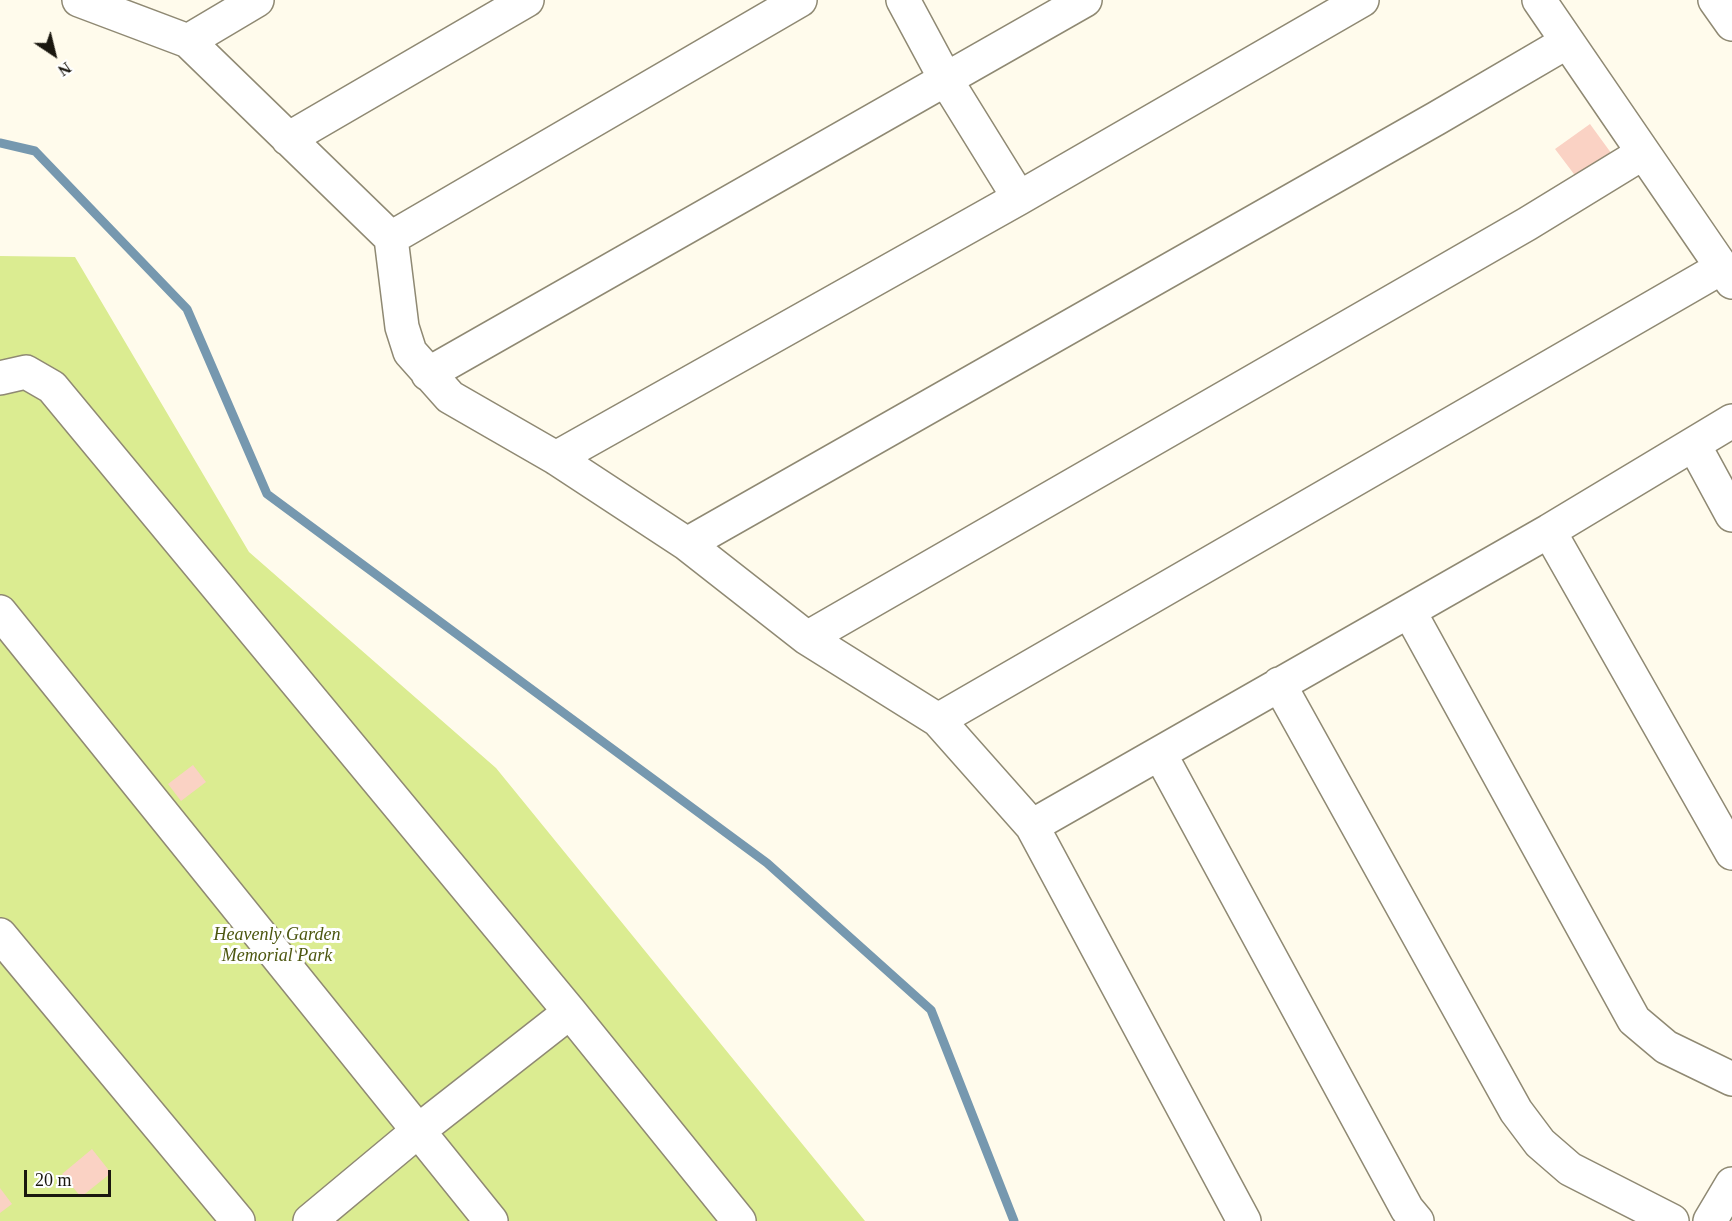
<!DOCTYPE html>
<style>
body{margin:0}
#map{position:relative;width:1732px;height:1221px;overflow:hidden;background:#fffbec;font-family:"Times New Roman",serif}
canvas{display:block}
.north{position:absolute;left:24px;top:24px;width:60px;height:60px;-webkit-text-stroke:4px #fff;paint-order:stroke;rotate:145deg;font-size:16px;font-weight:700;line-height:24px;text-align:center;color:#1a170f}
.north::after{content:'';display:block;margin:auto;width:21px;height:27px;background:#1a170f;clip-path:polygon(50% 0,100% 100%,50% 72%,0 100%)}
.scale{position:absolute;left:24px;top:1170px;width:87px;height:27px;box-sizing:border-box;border:3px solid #1a170f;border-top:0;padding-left:8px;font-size:18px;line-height:21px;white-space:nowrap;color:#1a170f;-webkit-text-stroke:4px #fff;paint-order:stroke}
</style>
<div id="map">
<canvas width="1732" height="1221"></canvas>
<div class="north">N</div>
<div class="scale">20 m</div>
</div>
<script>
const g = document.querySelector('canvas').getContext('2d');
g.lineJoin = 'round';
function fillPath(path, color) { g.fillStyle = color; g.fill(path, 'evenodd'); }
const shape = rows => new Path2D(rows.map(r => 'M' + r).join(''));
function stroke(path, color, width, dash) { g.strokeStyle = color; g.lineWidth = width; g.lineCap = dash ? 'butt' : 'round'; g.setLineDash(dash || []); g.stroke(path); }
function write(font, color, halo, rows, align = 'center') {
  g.font = font + ' "Times New Roman",serif'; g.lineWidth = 6; g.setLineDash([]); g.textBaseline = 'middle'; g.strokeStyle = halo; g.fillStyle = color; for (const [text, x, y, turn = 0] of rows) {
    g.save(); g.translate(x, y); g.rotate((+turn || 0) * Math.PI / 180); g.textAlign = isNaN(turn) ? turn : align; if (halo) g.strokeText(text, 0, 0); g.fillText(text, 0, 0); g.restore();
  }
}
const green = shape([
 [0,256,75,257,249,552,496,768,865,1221,0,1221]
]);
const stream = shape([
 [0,143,35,151,187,309,267,494,767,863,931,1010,1014,1221]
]);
const building = shape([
 [1590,124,1614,157,1580,182,1555,149],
 [193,765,206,782,181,801,168,784],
 [92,1149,111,1173,81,1197,62,1174],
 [0,1188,12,1204,0,1213]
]);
const minor = shape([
 [79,0,188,41,391,238,402,327,410,352,450,397,556,458,687,544,807,638,938,720,1032,826,1244,1221],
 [903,0,946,80,1019,198],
 [1539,0,1732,282],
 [1715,0,1732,24],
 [188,41,257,0],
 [288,139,527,0],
 [391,238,800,0],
 [428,374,1085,0],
 [0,378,26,372,52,387,570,1012,739,1221],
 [1694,445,1732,515],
 [556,458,1019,198,1362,0],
 [1549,531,1732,853],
 [687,544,1437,118,1567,42],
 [1409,611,1634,1020,1666,1047,1732,1079],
 [0,612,491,1221],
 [807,638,1527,224,1643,153],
 [1279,684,1516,1111,1540,1143,1570,1169,1672,1221],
 [938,720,1721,268],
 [1160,754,1407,1209,1417,1221],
 [1032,826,1549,531,1732,421],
 [0,935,238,1221],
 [310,1221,418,1131,570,1012],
 [1710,1221,1732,1184]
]);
const parkNames = [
 ["Heavenly Garden",277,935],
 ["Memorial Park",277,956]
];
fillPath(green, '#dbec91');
stroke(stream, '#7698af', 9);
fillPath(building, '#fad2c4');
stroke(minor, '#8f8973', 36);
stroke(minor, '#fff', 33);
write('italic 18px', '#4d5710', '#fff', parkNames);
</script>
